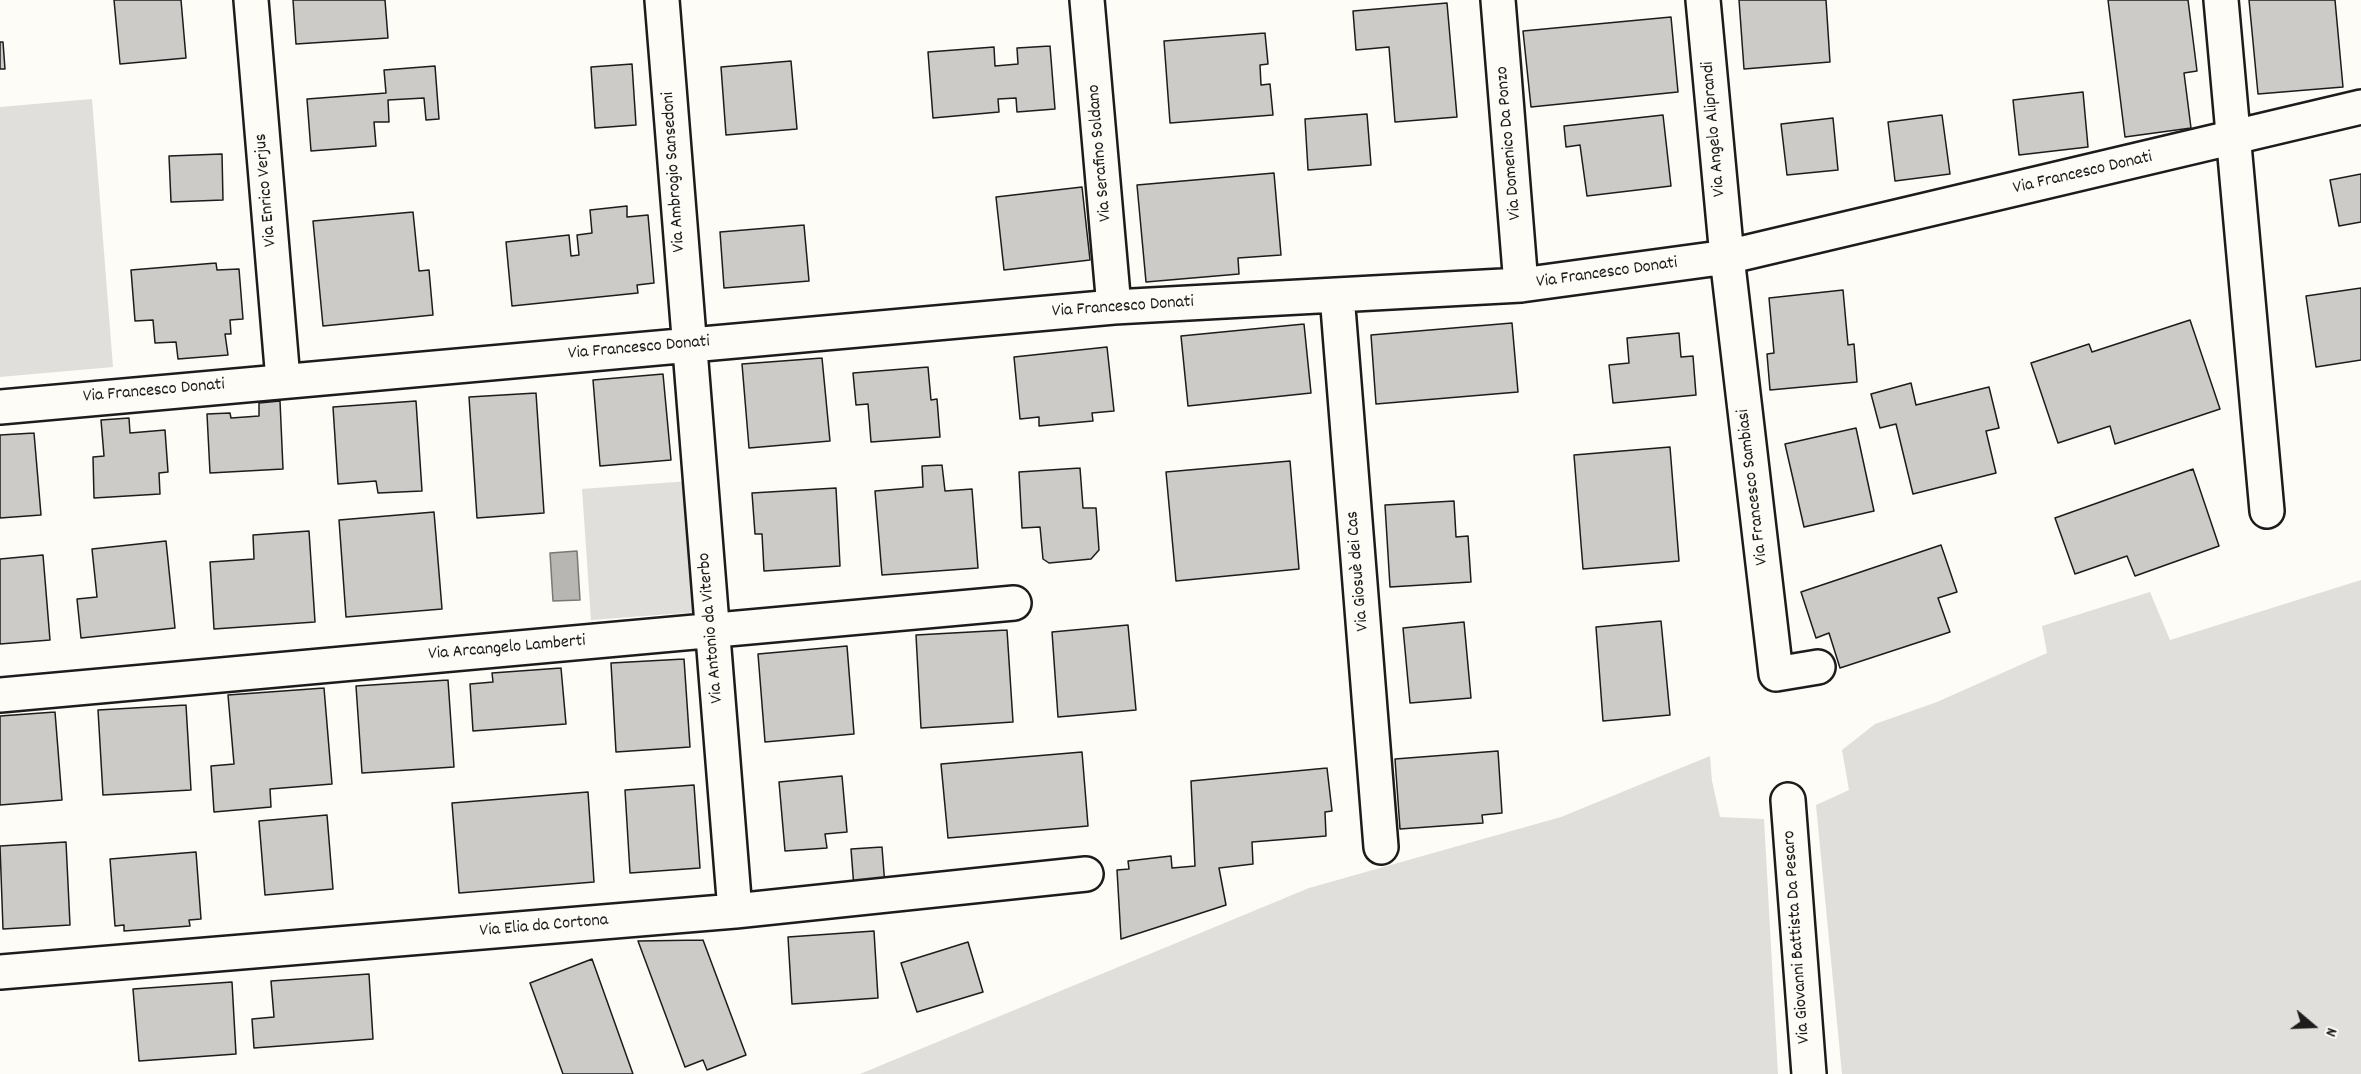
<!DOCTYPE html>
<meta charset="utf-8">
<style>
body{margin:0}
#map{position:relative;width:2361px;height:1074px;overflow:hidden;background:#fdfcf7;font-family:Dekko,sans-serif}
canvas{display:block}
.north{position:absolute;left:2283px;top:996px;width:60px;height:60px;-webkit-text-stroke:4px #fdfcf7;paint-order:stroke;rotate:109deg;font-size:16px;font-weight:700;line-height:24px;text-align:center;color:#1c1c1c}
.north::after{content:'';display:block;margin:auto;width:21px;height:27px;background:#1c1c1c;clip-path:polygon(50% 0,100% 100%,50% 72%,0 100%)}
</style>
<div id="map">
<canvas width="2361" height="1074"></canvas>
<div class="north">N</div>
</div>
<script>
const g = document.querySelector('canvas').getContext('2d');
g.lineJoin = 'round';
function fillPath(path, color) { g.fillStyle = color; g.fill(path, 'evenodd'); }
const shape = rows => new Path2D(rows.map(r => 'M' + r).join(''));
function stroke(path, color, width, dash) { g.strokeStyle = color; g.lineWidth = width; g.lineCap = dash ? 'butt' : 'round'; g.setLineDash(dash || []); g.stroke(path); }
function write(font, color, halo, rows, align = 'center') {
  g.font = font + ' Dekko,sans-serif'; g.lineWidth = 4.5; g.setLineDash([]); g.textBaseline = 'middle'; g.strokeStyle = halo; g.fillStyle = color; for (const [text, x, y, turn = 0] of rows) {
    g.save(); g.translate(x, y); g.rotate((+turn || 0) * Math.PI / 180); g.textAlign = isNaN(turn) ? turn : align; if (halo) g.strokeText(text, 0, 0); g.fillText(text, 0, 0); g.restore();
  }
}
const green = shape([
 [92,99,113,367,0,377,0,107],
 [689,481,698,612,591,620,582,489],
 [2361,580,2361,1074,1842,1074,1816,805,1849,790,1842,750,1875,724,1937,702,2047,653,2042,626,2150,592,2170,640],
 [1710,756,1712,781,1720,817,1764,819,1778,1074,860,1074,1309,888,1561,817]
]);
const water = shape([
 [577,551,580,600,553,601,550,553,577,551]
]);
const building = shape([
 [114,0,181,0,186,58,120,64,114,0],
 [293,0,385,0,388,38,296,44,293,0],
 [1739,0,1826,0,1830,62,1744,69,1739,0],
 [2108,0,2188,0,2197,71,2184,73,2191,128,2125,137,2108,0],
 [2249,0,2335,0,2343,87,2258,94,2249,0],
 [1447,3,1457,117,1395,122,1389,47,1356,50,1353,11,1447,3],
 [1671,17,1678,92,1531,107,1523,31,1671,17],
 [1265,33,1268,64,1260,65,1261,85,1270,84,1273,115,1170,123,1164,41,1265,33],
 [0,42,3,42,5,69,0,69,0,42],
 [1050,46,1055,109,1017,112,1016,98,998,99,999,112,933,118,928,52,994,47,995,66,1018,64,1017,48,1050,46],
 [791,61,797,129,726,135,721,67,791,61],
 [632,64,636,125,595,128,591,67,632,64],
 [435,66,439,119,426,120,424,98,388,100,389,122,374,122,376,146,311,151,307,99,386,93,384,70,435,66],
 [2083,92,2088,147,2019,155,2013,100,2083,92],
 [1367,114,1371,165,1308,170,1305,119,1367,114],
 [1663,115,1671,186,1587,196,1580,145,1566,147,1564,126,1663,115],
 [1942,115,1950,174,1895,181,1888,122,1942,115],
 [1833,118,1838,170,1787,175,1781,124,1833,118],
 [222,154,223,200,171,202,169,156,222,154],
 [1274,173,1281,255,1238,258,1239,274,1146,282,1137,185,1274,173],
 [2361,174,2361,222,2339,226,2330,180,2361,174],
 [1082,187,1090,260,1004,270,996,197,1082,187],
 [627,206,627,217,648,215,654,283,637,285,638,293,512,306,506,242,569,235,571,256,579,255,577,235,592,233,590,210,627,206],
 [413,212,419,271,429,270,433,315,323,326,313,221,413,212],
 [804,225,809,281,724,288,720,232,804,225],
 [216,263,217,270,239,269,243,319,230,320,231,334,225,334,228,355,178,359,176,342,155,343,153,320,135,321,131,270,216,263],
 [2361,288,2361,360,2316,367,2306,296,2361,288],
 [1843,290,1848,345,1854,344,1857,382,1770,390,1767,354,1774,353,1769,298,1843,290],
 [2190,320,2220,409,2115,444,2110,426,2058,443,2031,363,2089,344,2092,352,2190,320],
 [1512,323,1518,392,1376,404,1371,335,1512,323],
 [1304,324,1311,393,1188,406,1181,336,1304,324],
 [1679,333,1681,357,1693,356,1696,395,1613,403,1609,365,1629,363,1627,338,1679,333],
 [1107,347,1114,411,1092,413,1093,421,1039,426,1039,417,1020,419,1014,357,1107,347],
 [822,358,830,441,749,448,742,364,822,358],
 [928,367,931,400,937,399,940,437,871,442,868,404,856,405,853,373,928,367],
 [663,374,671,460,600,466,593,380,663,374],
 [1911,383,1916,405,1989,387,1999,428,1986,431,1996,473,1913,494,1896,424,1880,428,1871,394,1911,383],
 [536,393,544,513,477,518,469,397,536,393],
 [280,401,283,469,210,473,207,414,230,413,231,418,259,416,259,403,280,401],
 [416,401,422,491,378,493,376,481,338,484,333,407,416,401],
 [129,418,130,433,165,430,168,472,159,473,160,494,94,498,93,457,104,456,101,420,129,418],
 [1856,428,1874,511,1804,527,1785,444,1856,428],
 [34,433,41,515,0,518,0,435,34,433],
 [1670,447,1679,561,1583,569,1574,455,1670,447],
 [1290,461,1299,569,1176,581,1166,472,1290,461],
 [942,465,945,491,972,489,978,568,882,575,875,491,923,487,922,466,942,465],
 [1080,468,1083,508,1096,508,1099,550,1091,559,1049,563,1043,559,1040,527,1022,528,1019,472,1080,468],
 [2193,469,2219,546,2135,576,2127,556,2075,574,2055,518,2193,469],
 [836,488,840,566,764,571,762,534,755,534,752,493,836,488],
 [1454,501,1456,537,1468,536,1471,582,1390,587,1385,505,1454,501],
 [434,512,442,609,346,617,339,520,434,512],
 [309,531,315,622,214,629,210,562,254,559,253,535,309,531],
 [166,541,175,628,81,638,77,599,97,597,92,549,166,541],
 [1941,545,1957,592,1938,598,1950,632,1840,668,1829,633,1816,638,1801,592,1941,545],
 [43,555,50,640,0,644,0,559,43,555],
 [1661,621,1670,715,1603,721,1596,627,1661,621],
 [1464,622,1471,698,1410,703,1403,628,1464,622],
 [1128,625,1136,710,1058,717,1052,632,1128,625],
 [1007,630,1013,722,921,728,916,635,1007,630],
 [847,646,854,734,765,742,758,654,847,646],
 [684,659,690,747,616,752,611,663,684,659],
 [561,668,566,724,473,731,470,684,493,682,492,673,561,668],
 [448,680,454,767,362,773,356,686,448,680],
 [324,688,332,784,270,789,271,807,214,812,211,766,234,764,228,695,324,688],
 [186,705,191,790,103,795,98,710,186,705],
 [55,712,62,800,0,805,0,716,55,712],
 [1498,751,1502,813,1482,815,1483,823,1400,829,1395,759,1498,751],
 [1082,752,1088,826,948,838,941,764,1082,752],
 [1327,768,1332,811,1325,812,1326,836,1252,842,1253,864,1219,868,1226,905,1121,939,1117,870,1129,869,1128,861,1171,856,1172,868,1195,866,1191,781,1327,768],
 [842,776,847,832,825,834,827,848,785,851,779,782,842,776],
 [694,785,700,868,630,873,625,790,694,785],
 [588,792,594,882,459,893,452,803,588,792],
 [327,815,333,889,265,895,259,821,327,815],
 [66,842,70,925,3,929,0,846,66,842],
 [882,847,885,886,854,888,851,849,882,847],
 [196,852,201,919,189,920,190,926,124,931,124,925,115,926,110,859,196,852],
 [874,931,878,998,792,1004,788,937,874,931],
 [703,940,746,1055,707,1070,703,1060,685,1067,638,941,703,940],
 [968,942,983,992,917,1012,901,963,968,942],
 [592,959,633,1074,563,1074,530,983,592,959],
 [369,974,373,1039,254,1048,252,1019,274,1017,271,981,369,974],
 [232,982,236,1054,139,1061,133,989,232,982]
]);
const minor = shape([
 [251,0,283,380],
 [662,0,735,911],
 [1087,0,1114,307],
 [1498,0,1521,285],
 [1703,0,1727,257,1776,674,1818,667],
 [2221,0,2267,511],
 [1337,295,1381,847],
 [0,407,1114,307,1521,285,1727,257,2361,107],
 [0,695,1014,603],
 [1788,800,1809,1074],
 [0,972,735,911,1086,874]
]);
const streetNames = [
 ["Via Angelo Aliprandi",1715,129,-95],
 ["Via Domenico Da Ponzo",1510,143,-95],
 ["Via Serafino Soldano",1101,153,-95],
 ["Via Ambrogio Sansedoni",675,172,-94],
 ["Via Francesco Donati",2083,174,-13],
 ["Via Enrico Verjus",267,190,-95],
 ["Via Francesco Donati",1607,274,-8],
 ["Via Francesco Donati",1123,308,-4],
 ["Via Francesco Donati",639,349,-5],
 ["Via Francesco Donati",154,392,-5],
 ["Via Francesco Sambiasi",1754,487,-97],
 ["Via Giosuè dei Cas",1359,571,-95],
 ["Via Antonio da Viterbo",712,628,-95],
 ["Via Arcangelo Lamberti",507,649,-5],
 ["Via Elia da Cortona",544,927,-5],
 ["Via Giovanni Battista Da Pesaro",1798,937,-94]
];
fillPath(green, '#e0dfdb');
fillPath(water, '#b7b6b2');
stroke(water, '#797876', 1.5);
fillPath(building, '#cccbc8');
stroke(building, '#1c1c1c', 1.5);
stroke(minor, '#1c1c1c', 38);
stroke(minor, '#fdfcf7', 33);
write('18px', '#1c1c1c', '#fdfcf7', streetNames);
</script>
